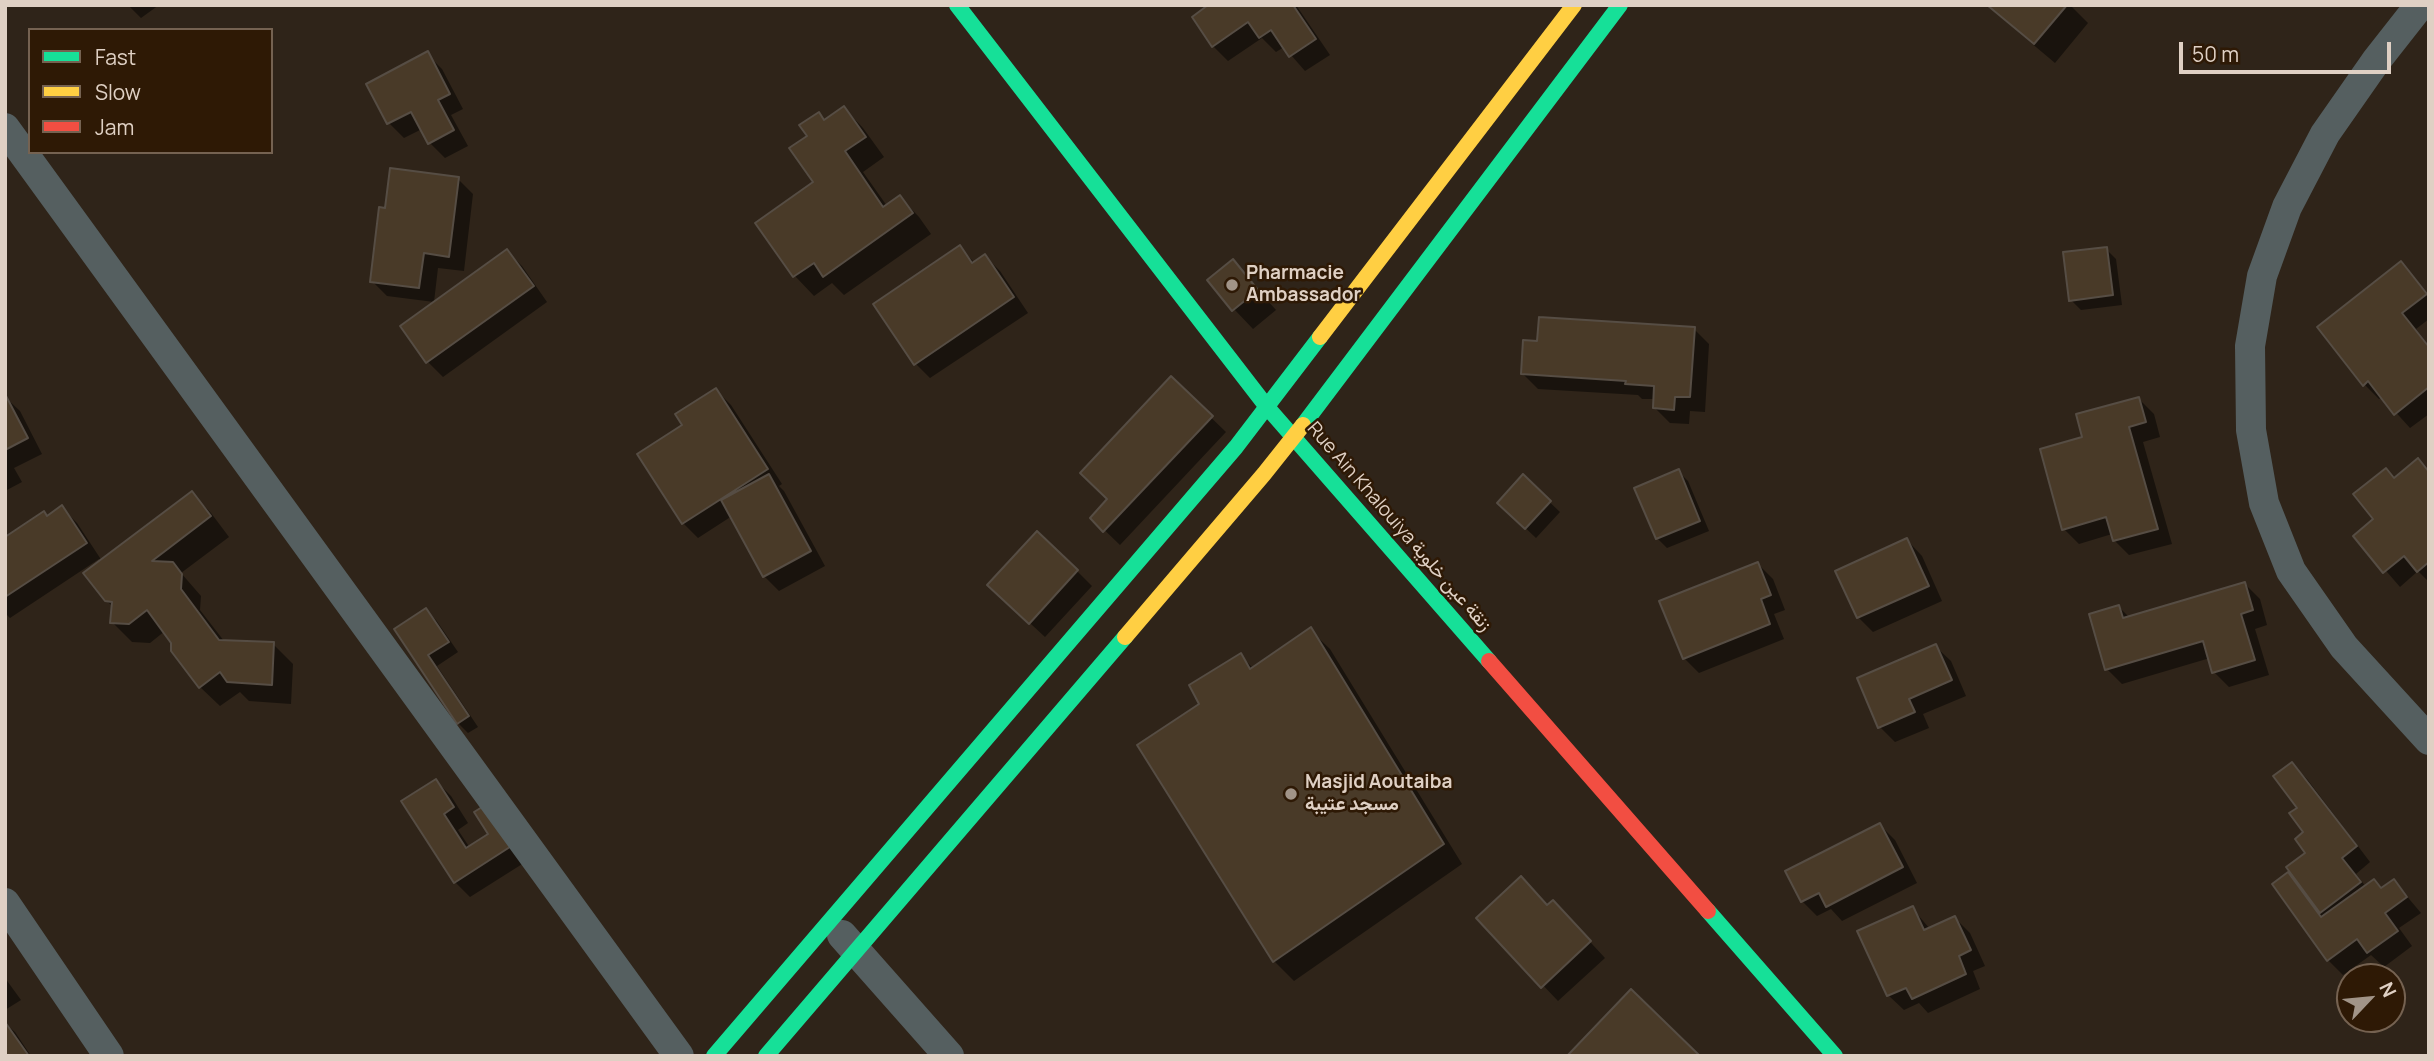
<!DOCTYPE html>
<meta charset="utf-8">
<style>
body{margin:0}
#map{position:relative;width:2434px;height:1061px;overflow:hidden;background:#2f2419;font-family:Manrope,sans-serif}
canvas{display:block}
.frame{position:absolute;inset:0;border:7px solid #dfd0c4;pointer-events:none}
.legend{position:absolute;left:28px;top:28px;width:245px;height:126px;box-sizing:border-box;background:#2e1905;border:2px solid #756251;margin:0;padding:9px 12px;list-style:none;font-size:21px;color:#dfd0c4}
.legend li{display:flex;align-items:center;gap:14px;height:35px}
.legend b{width:35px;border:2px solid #756251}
.north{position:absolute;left:2336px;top:963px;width:70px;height:70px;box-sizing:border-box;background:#2e1905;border:2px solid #756251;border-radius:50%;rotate:64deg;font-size:19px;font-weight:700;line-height:28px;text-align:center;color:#dfd0c4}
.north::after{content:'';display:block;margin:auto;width:24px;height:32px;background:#a19488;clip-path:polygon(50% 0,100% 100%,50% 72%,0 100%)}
.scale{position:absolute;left:2179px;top:42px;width:212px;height:32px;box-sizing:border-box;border:4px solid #dfd0c4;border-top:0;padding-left:9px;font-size:21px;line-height:24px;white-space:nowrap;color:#dfd0c4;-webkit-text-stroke:5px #2e1905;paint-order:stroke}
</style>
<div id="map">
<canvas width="2434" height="1061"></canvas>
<div class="frame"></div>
<ul class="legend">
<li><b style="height:9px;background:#16e098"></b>Fast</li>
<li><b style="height:9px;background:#ffcf43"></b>Slow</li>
<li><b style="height:9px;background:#f24e42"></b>Jam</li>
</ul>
<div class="north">N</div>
<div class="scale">50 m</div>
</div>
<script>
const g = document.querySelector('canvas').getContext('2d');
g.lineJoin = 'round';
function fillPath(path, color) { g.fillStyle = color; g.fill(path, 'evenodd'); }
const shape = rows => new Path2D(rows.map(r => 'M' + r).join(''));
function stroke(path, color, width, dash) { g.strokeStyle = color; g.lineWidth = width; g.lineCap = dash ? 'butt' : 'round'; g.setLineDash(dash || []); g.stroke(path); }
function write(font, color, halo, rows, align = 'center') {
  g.font = font + ' Manrope,Vazirmatn,sans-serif'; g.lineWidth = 5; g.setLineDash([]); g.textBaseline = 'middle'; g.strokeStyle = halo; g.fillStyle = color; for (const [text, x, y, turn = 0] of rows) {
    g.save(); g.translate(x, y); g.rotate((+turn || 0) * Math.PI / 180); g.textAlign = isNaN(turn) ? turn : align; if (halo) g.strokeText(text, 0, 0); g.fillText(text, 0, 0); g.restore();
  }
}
const shadow = shape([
 [128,5,159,5,141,18],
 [1211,5,1296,5,1330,55,1305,71,1284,47,1276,52,1262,38,1228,61,1213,46],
 [1986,5,2070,5,2088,23,2055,63],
 [427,54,442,69,463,109,451,115,468,146,445,158,430,143,422,129,404,138,389,123],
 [844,108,863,128,884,157,863,172,887,206,900,197,919,217,931,234,844,295,832,283,814,296,795,276,757,223,815,183,809,136,819,114,826,121],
 [458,179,473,194,464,271,438,268,434,302,387,296,372,281,386,210],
 [960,248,975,263,985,256,1000,271,1028,313,930,378,915,363],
 [2106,249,2116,259,2122,305,2081,310,2071,300],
 [507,251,522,266,547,302,443,377,428,362],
 [1233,262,1276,310,1253,329,1234,309],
 [2401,263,2429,295,2429,319,2416,329,2429,346,2429,414,2410,428,2382,397,2379,399,2364,384],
 [1694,329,1709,344,1705,412,1690,411,1689,424,1670,423,1655,408,1655,399,1642,399,1638,395,1538,389,1522,373],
 [1171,379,1226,432,1120,545,1092,518,1110,499],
 [716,390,731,405,782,484,779,486,784,491,825,566,779,591,764,576,732,516,698,538,683,523,684,425],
 [5,397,20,411,42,454,14,468,22,482,5,491],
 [2139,399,2154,414,2160,437,2143,442,2172,544,2129,555,2114,540,2112,534,2079,544,2064,529,2084,438],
 [1678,471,1688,481,1709,531,1667,548,1657,538],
 [2429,472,2429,582,2418,571,2400,587,2356,536,2376,519,2395,480],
 [1523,477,1560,512,1536,538,1499,503],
 [192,493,211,513,229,537,181,573,201,596,200,610,224,641,273,644,293,664,291,704,249,701,240,692,220,706,200,687,165,631,150,643,132,642,112,622,113,607,106,600,99,559,10,618,7,615,5,617,5,539,62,508,77,523,102,561],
 [1907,540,1922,556,1942,601,1873,632,1858,617],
 [1758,564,1773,579,1785,610,1774,614,1784,639,1699,673,1684,658],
 [1077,571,1092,586,1045,637,1005,600],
 [2245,584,2260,599,2267,625,2255,629,2269,675,2229,687,2214,672,2210,658,2122,684,2107,669,2119,607,2130,618],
 [426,610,436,620,458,652,437,666,478,727,468,733,458,723,396,630],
 [1310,630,1330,649,1462,864,1294,981,1274,961,1201,705,1240,655,1254,669],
 [1935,646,1951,661,1966,696,1923,714,1929,728,1895,742,1880,727],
 [2292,764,2307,779,2370,862,2356,874,2366,887,2382,890,2394,881,2421,913,2399,928,2412,946,2384,967,2371,955,2343,975,2328,960,2288,874,2300,886,2301,884,2307,853,2306,833,2299,808],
 [436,781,451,796,468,823,458,830,470,848,491,834,476,813,527,861,470,897,455,882,403,802],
 [1880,825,1895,840,1917,883,1842,921,1831,909,1817,916,1802,901],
 [1548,907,1568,918,1605,958,1558,1001,1479,918],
 [1912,908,1930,929,1955,918,1970,933,1985,966,1973,971,1980,989,1928,1013,1919,1003,1904,1010,1888,995],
 [5,978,21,1000,5,1010],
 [5,1023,15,1032,31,1056,5,1056]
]);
const building = shape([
 [1208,5,1293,5,1316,39,1289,57,1271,30,1259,38,1248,22,1212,47,1192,17,1208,5],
 [1987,5,2067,5,2034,44,1987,5],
 [428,51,450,94,438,100,454,130,428,144,411,112,387,124,366,84,428,51],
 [844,106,866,137,845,151,883,207,900,195,913,213,823,277,814,263,793,277,755,223,813,182,789,148,807,136,799,125,819,112,824,120,844,106],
 [390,168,459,177,449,257,424,253,419,288,370,282,379,207,385,208,390,168],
 [960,245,972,263,985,254,1014,297,914,365,873,304,960,245],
 [2107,247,2113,295,2069,301,2063,252,2107,247],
 [507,249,534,286,426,363,400,326,507,249],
 [1233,259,1258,290,1232,311,1207,280,1233,259],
 [2401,261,2427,294,2402,313,2429,347,2429,387,2394,415,2368,381,2363,386,2317,327,2401,261],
 [1539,317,1695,327,1690,397,1675,397,1674,410,1653,408,1654,386,1625,384,1626,381,1521,374,1523,340,1537,341,1539,317],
 [1171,376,1213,416,1103,532,1090,518,1107,499,1080,473,1171,376],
 [716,388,768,469,682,524,637,454,682,425,675,414,716,388],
 [5,394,28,438,5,450,5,394],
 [2139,397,2146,422,2129,427,2158,529,2113,541,2106,517,2062,530,2040,449,2082,437,2076,414,2139,397],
 [2418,458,2429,472,2429,562,2417,572,2404,556,2383,573,2353,536,2373,519,2353,494,2386,468,2394,478,2418,458],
 [1679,469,1700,521,1656,539,1634,488,1679,469],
 [769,474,811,551,763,577,721,500,769,474],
 [1523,474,1551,501,1525,529,1497,503,1523,474],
 [192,491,211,516,152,561,173,562,182,574,181,589,219,640,274,642,272,685,227,682,220,672,199,688,171,651,171,643,147,610,129,624,110,623,112,602,105,601,83,573,192,491],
 [62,505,87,543,5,597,5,537,44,511,47,516,62,505],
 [1037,531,1078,570,1029,624,987,585,1037,531],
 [1907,538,1929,586,1857,618,1835,571,1907,538],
 [1758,562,1771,595,1761,599,1770,624,1683,659,1659,601,1758,562],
 [2245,582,2253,610,2241,614,2255,660,2212,673,2203,641,2105,670,2089,614,2119,605,2123,618,2245,582],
 [426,608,449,642,428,655,469,716,457,724,394,629,426,608],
 [1311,627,1444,844,1273,962,1137,745,1199,704,1189,685,1241,653,1250,669,1311,627],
 [1936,644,1952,680,1909,699,1915,712,1878,728,1857,678,1936,644],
 [2292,762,2357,846,2342,858,2361,882,2320,913,2286,867,2305,853,2295,839,2303,832,2289,813,2297,808,2273,776,2292,762],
 [436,779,454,807,444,814,466,848,488,834,474,812,487,804,513,845,454,883,401,801,436,779],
 [1880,823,1903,867,1826,907,1819,893,1801,902,1785,871,1880,823],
 [2288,872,2321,917,2374,879,2381,888,2394,879,2407,897,2385,913,2398,931,2367,953,2357,939,2327,961,2272,884,2288,872],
 [1521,876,1547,905,1553,900,1591,941,1541,988,1476,918,1521,876],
 [1913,906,1924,930,1955,916,1971,950,1959,956,1966,974,1912,999,1906,988,1887,996,1857,931,1913,906],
 [1631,989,1700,1056,1567,1056,1631,989],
 [5,1022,29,1056,5,1056,5,1022]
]);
const street = shape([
 [2420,5,2376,61,2325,134,2287,207,2262,276,2250,346,2251,430,2264,503,2291,571,2344,647,2429,740],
 [5,128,679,1056],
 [5,903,109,1056],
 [842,935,949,1056]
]);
const fast = shape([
 [957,5,1267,407,1489,661],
 [1303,425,1620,5],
 [1708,911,1835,1056],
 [714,1056,1236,447,1320,337],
 [766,1056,1125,637]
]);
const slow = shape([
 [1320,337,1574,5],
 [1125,637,1264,474,1303,425]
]);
const jam = shape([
 [1489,661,1708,911]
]);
const markers = [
 [1232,285,7,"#a19488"],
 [1291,794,7,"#a19488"]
];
const poiNames = [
 ["Pharmacie",1246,274],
 ["Ambassador",1246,296],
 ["Masjid Aoutaiba",1305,783],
 ["مسجد عتيبة",1305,805]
];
const streetNames = [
 ["Rue Ain Khalouiya زنقة عين خلوية",1399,527,49]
];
fillPath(shadow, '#0007');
fillPath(building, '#493a28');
stroke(building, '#564d44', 2);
stroke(street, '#555f60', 30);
stroke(fast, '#16e098', 16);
stroke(slow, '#ffcf43', 16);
stroke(jam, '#f24e42', 16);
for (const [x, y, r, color] of markers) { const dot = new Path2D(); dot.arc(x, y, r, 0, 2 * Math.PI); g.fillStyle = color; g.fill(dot); stroke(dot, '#2e1905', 2.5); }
write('bold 19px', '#dfd0c4', '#2e1905', poiNames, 'left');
write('19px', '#dfd0c4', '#2e1905', streetNames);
</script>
